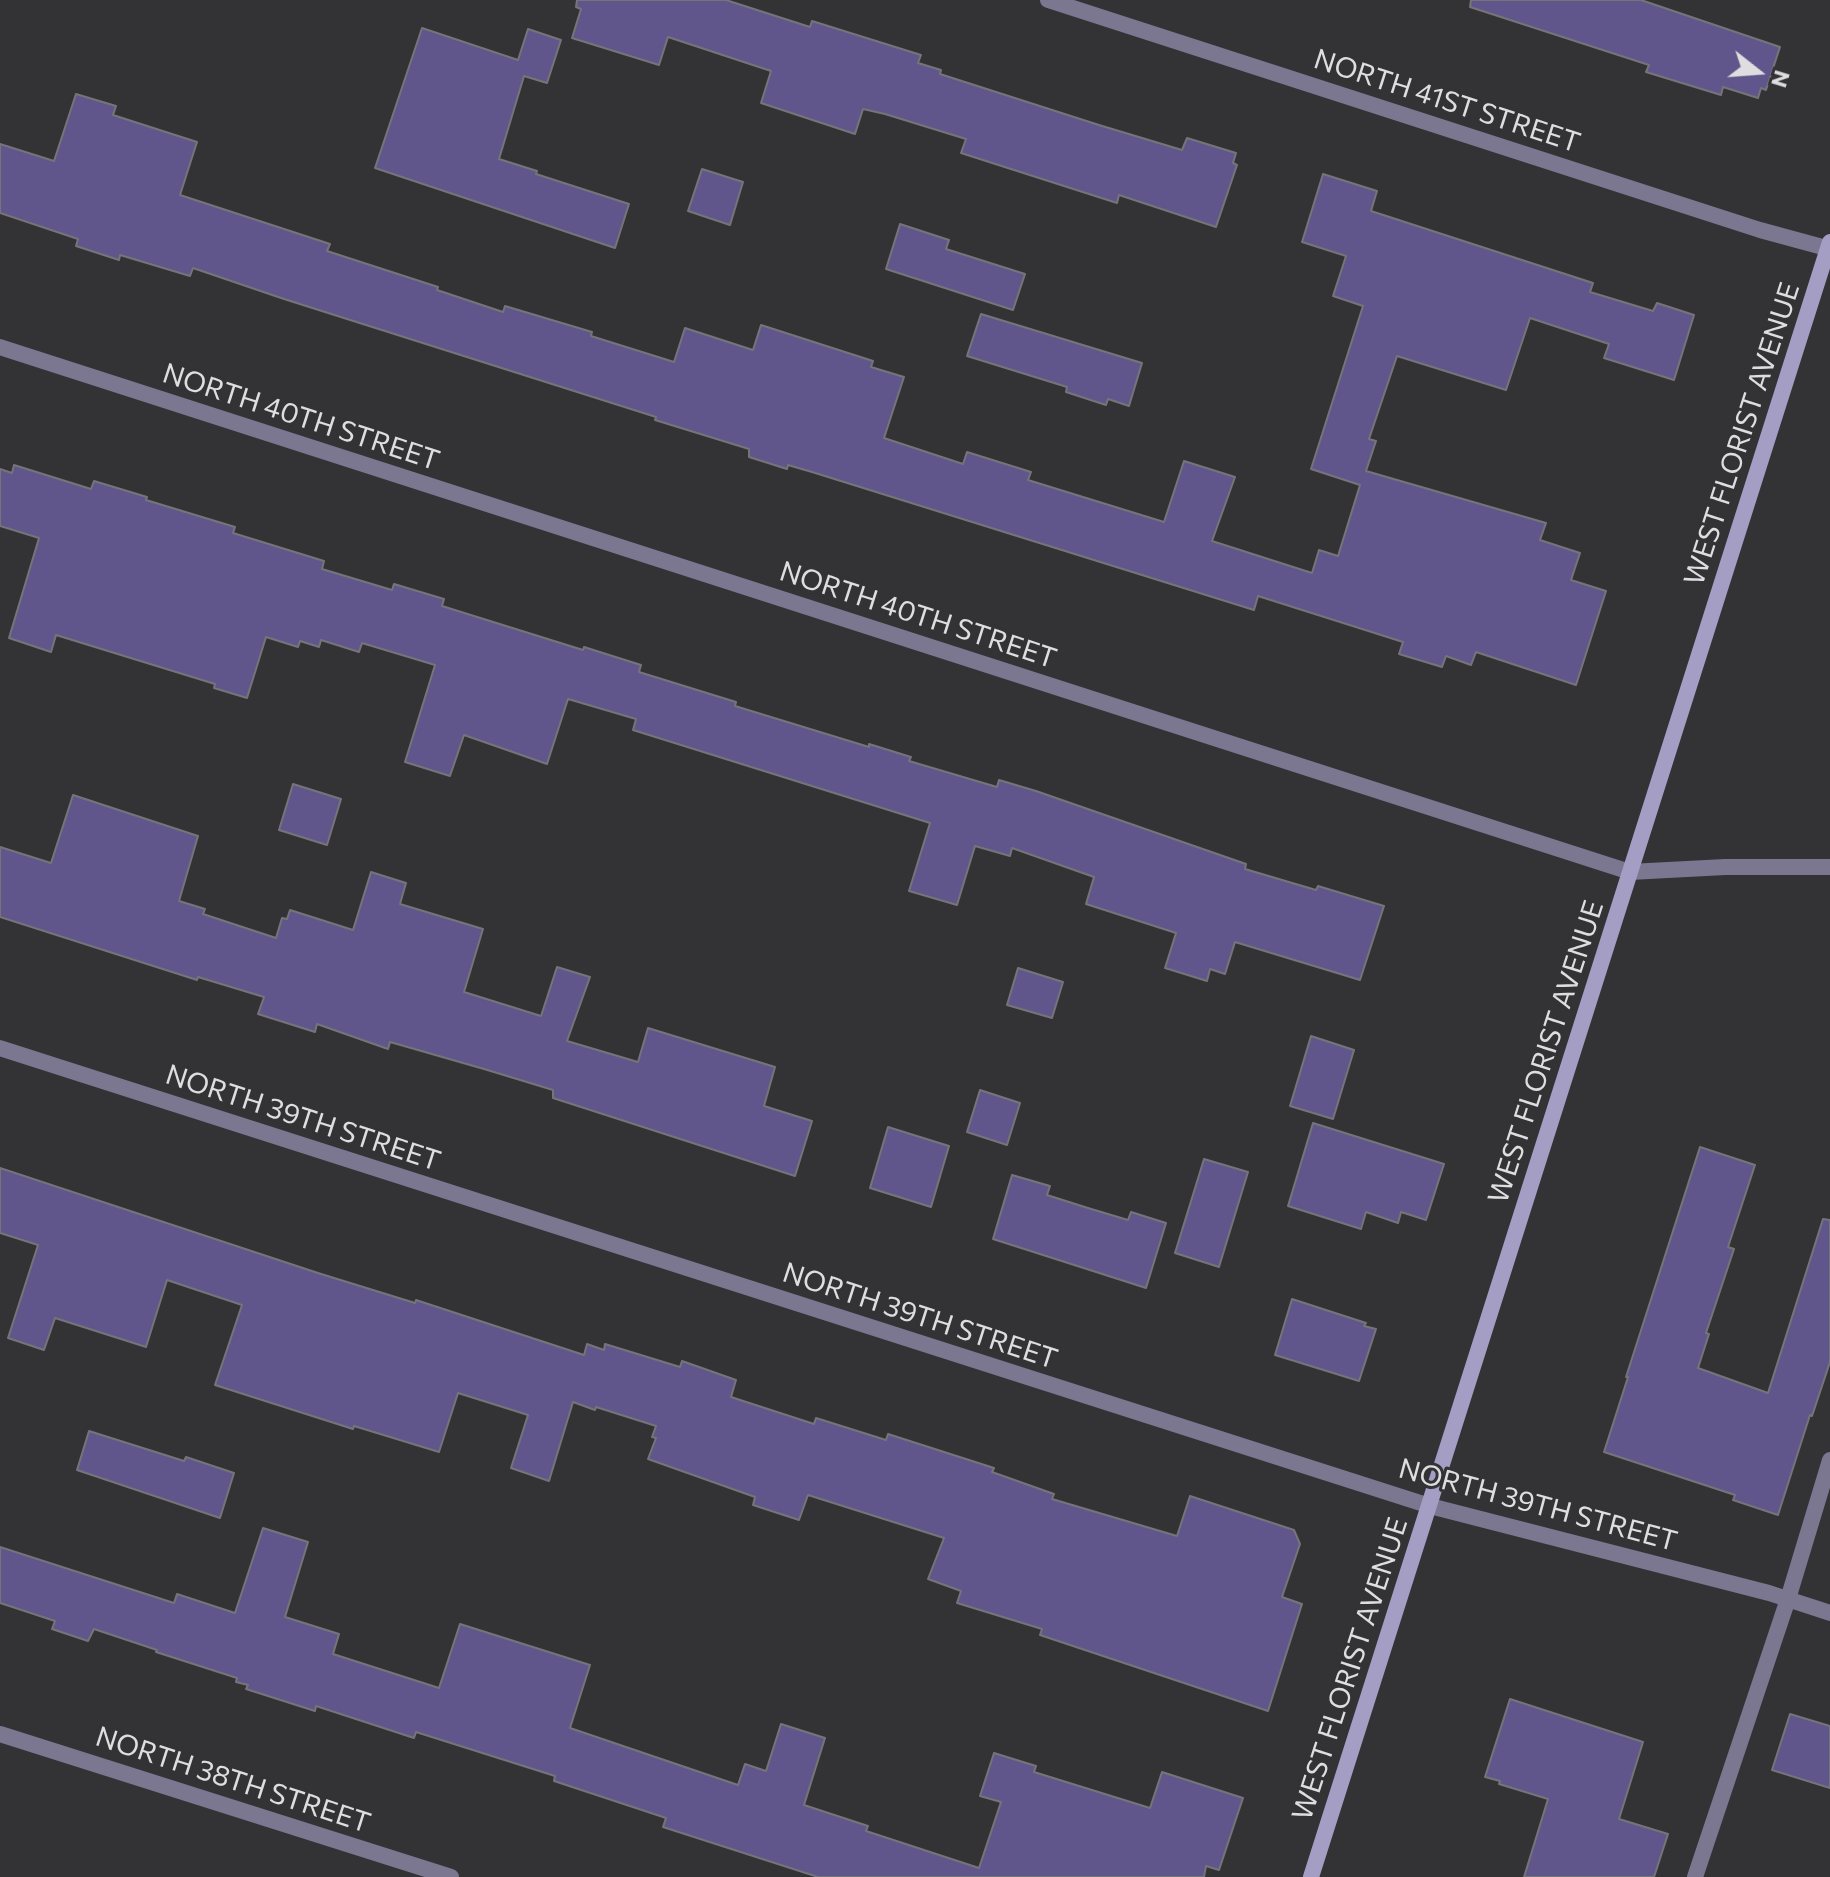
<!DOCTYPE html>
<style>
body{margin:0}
#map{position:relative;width:1830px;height:1877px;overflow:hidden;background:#333235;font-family:Commissioner,sans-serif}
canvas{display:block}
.north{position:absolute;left:1718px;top:32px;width:80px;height:80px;-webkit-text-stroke:6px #333235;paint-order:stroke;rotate:107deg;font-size:22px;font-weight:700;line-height:32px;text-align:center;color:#dedee0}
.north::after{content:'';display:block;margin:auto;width:28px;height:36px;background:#dedee0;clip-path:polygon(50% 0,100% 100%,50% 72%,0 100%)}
</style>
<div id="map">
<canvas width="1830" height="1877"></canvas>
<div class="north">N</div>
</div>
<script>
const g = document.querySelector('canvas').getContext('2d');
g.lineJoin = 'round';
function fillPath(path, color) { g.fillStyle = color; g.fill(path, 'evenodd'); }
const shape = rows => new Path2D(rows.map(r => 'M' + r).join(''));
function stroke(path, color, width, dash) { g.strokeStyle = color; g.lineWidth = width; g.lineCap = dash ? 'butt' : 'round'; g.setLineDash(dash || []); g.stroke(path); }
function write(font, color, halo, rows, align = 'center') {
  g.font = font + ' Commissioner,sans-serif'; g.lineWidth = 6; g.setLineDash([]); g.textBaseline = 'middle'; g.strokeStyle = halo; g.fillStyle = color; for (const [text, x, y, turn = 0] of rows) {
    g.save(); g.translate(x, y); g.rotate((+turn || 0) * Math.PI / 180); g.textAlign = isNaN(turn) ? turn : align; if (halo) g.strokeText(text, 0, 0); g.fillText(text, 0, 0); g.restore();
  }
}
const building = shape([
 [577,0,726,0,810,27,812,21,921,55,918,63,941,70,940,74,1099,125,1182,150,1187,138,1236,153,1233,163,1237,165,1216,227,1119,195,1117,203,961,153,966,139,885,114,863,109,855,134,761,103,771,71,668,37,659,65,572,38,581,9,576,7,577,0],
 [1471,0,1641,0,1780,47,1766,90,1761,88,1758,98,1723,87,1721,95,1646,72,1649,65,1470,7,1471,0],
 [422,28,518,60,528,29,561,40,547,83,524,76,499,159,537,171,536,174,629,204,615,248,375,168,422,28],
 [76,94,116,106,113,115,197,142,180,195,330,244,327,251,438,287,437,290,503,312,505,306,592,332,591,336,674,362,685,328,753,350,761,325,873,361,871,367,904,377,884,438,963,464,967,452,1031,472,1028,480,1164,522,1184,461,1235,477,1212,541,1312,573,1319,550,1338,556,1360,485,1311,469,1363,306,1333,296,1346,256,1302,242,1323,174,1377,191,1371,211,1593,283,1590,292,1653,311,1657,303,1694,315,1674,380,1604,358,1609,344,1530,318,1506,390,1397,356,1369,439,1376,441,1366,471,1546,523,1540,540,1580,553,1571,580,1606,591,1576,685,1476,652,1471,665,1446,656,1442,667,1399,654,1403,642,1258,596,1254,610,812,472,788,465,787,469,749,457,749,449,655,420,656,417,284,299,193,268,190,276,120,255,119,260,76,246,78,239,0,213,0,144,54,161,76,94],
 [702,169,743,182,730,225,688,211,702,169],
 [900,224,949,240,946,249,1025,274,1013,310,886,269,900,224],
 [981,314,1142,363,1129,406,1108,399,1106,405,1066,392,1067,387,967,356,981,314],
 [14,465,91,489,94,481,147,497,146,500,235,527,233,533,324,561,322,569,392,590,394,584,444,599,442,606,583,650,584,647,641,665,639,672,736,702,735,706,869,747,869,744,911,757,909,761,997,787,999,780,1036,791,1246,864,1245,869,1316,890,1318,886,1384,906,1360,980,1235,942,1225,974,1210,969,1207,981,1165,968,1176,933,1086,904,1094,877,1012,848,1010,856,975,846,957,905,909,891,930,823,633,730,636,719,568,699,547,764,464,735,450,776,405,762,435,665,362,643,359,652,321,640,319,647,300,641,298,647,266,637,247,698,214,688,215,684,56,635,51,652,9,638,39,538,0,526,0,469,12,473,14,465],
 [293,784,341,799,327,845,279,830,293,784],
 [73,795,198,836,179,901,205,909,203,914,276,938,282,918,287,919,290,910,353,930,371,872,406,883,400,904,483,929,464,992,541,1016,557,967,590,977,567,1041,638,1062,648,1028,775,1067,764,1106,812,1121,795,1176,553,1098,553,1090,484,1069,390,1042,388,1049,317,1024,315,1032,258,1014,264,997,198,977,197,980,0,917,0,847,51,863,73,795],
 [1018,968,1063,982,1052,1018,1007,1005,1018,968],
 [1311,1036,1354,1050,1333,1119,1290,1106,1311,1036],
 [980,1090,1020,1103,1007,1145,967,1132,980,1090],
 [1313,1123,1444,1164,1426,1220,1401,1212,1398,1223,1366,1212,1361,1229,1288,1206,1313,1123],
 [888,1127,949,1146,931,1207,870,1188,888,1127],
 [1700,1147,1755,1165,1728,1247,1734,1249,1706,1333,1709,1334,1698,1368,1768,1393,1823,1219,1830,1220,1830,1362,1812,1416,1810,1415,1778,1515,1733,1500,1735,1495,1604,1452,1628,1377,1626,1377,1700,1147],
 [1204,1159,1248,1172,1219,1267,1175,1253,1204,1159],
 [0,1168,318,1273,415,1303,416,1300,584,1355,587,1344,604,1350,605,1344,680,1367,682,1361,736,1380,731,1397,814,1424,816,1418,886,1440,888,1434,994,1468,992,1472,1054,1494,1052,1499,1177,1536,1190,1496,1294,1530,1300,1544,1282,1597,1302,1604,1268,1711,1040,1635,1042,1629,957,1603,961,1591,928,1579,944,1538,808,1495,799,1520,753,1505,755,1497,648,1459,656,1438,652,1437,656,1426,596,1407,595,1410,573,1402,549,1481,511,1468,528,1415,458,1393,439,1452,354,1426,353,1429,215,1385,242,1305,167,1280,146,1347,55,1318,44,1350,8,1338,38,1245,0,1233,0,1168],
 [1012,1175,1050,1186,1047,1195,1088,1208,1128,1220,1131,1212,1166,1223,1146,1288,993,1239,1012,1175],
 [1292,1299,1366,1323,1364,1326,1376,1329,1359,1381,1275,1355,1292,1299],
 [89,1431,184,1461,186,1457,234,1473,220,1518,77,1470,89,1431],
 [263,1528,308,1542,285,1617,339,1634,333,1654,439,1688,460,1624,590,1665,570,1728,738,1785,745,1764,766,1771,781,1724,825,1738,804,1805,868,1826,866,1831,979,1868,1001,1802,980,1796,994,1753,1036,1766,1034,1772,1150,1808,1162,1772,1243,1798,1219,1870,1206,1866,1204,1877,818,1877,663,1827,666,1818,554,1781,555,1776,416,1732,414,1738,316,1706,315,1711,246,1689,248,1685,236,1682,237,1678,156,1652,157,1650,94,1629,88,1641,52,1629,55,1621,0,1603,0,1547,174,1603,177,1594,235,1613,263,1528],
 [1510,1699,1643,1742,1619,1819,1668,1834,1654,1877,1524,1877,1548,1799,1499,1784,1500,1781,1485,1777,1510,1699],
 [1790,1714,1830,1726,1830,1788,1772,1770,1790,1714]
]);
const lane = shape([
 [1695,1877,1788,1599,1830,1460]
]);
const street = shape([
 [1048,0,1760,230,1830,249],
 [0,347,1630,872,1725,867,1830,867],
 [0,1048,1430,1506,1769,1593,1830,1613],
 [0,1734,451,1877]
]);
const secondary = shape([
 [1311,1877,1830,242]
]);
const streetNames = [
 ["NORTH 41ST STREET",1447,101,18],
 ["NORTH 40TH STREET",301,417,18],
 ["WEST FLORIST AVENUE",1742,434,-72],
 ["NORTH 40TH STREET",918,615,18],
 ["WEST FLORIST AVENUE",1546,1052,-72],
 ["NORTH 39TH STREET",303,1118,18],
 ["NORTH 39TH STREET",920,1316,18],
 ["NORTH 39TH STREET",1538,1505,15],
 ["WEST FLORIST AVENUE",1350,1669,-72],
 ["NORTH 38TH STREET",233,1780,18]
];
fillPath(building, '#61568b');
stroke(building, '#757579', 2);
stroke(lane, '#7b7790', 16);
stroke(street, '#7b7790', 16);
stroke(secondary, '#a49ec5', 16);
write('28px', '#dedee0', '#333235', streetNames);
</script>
